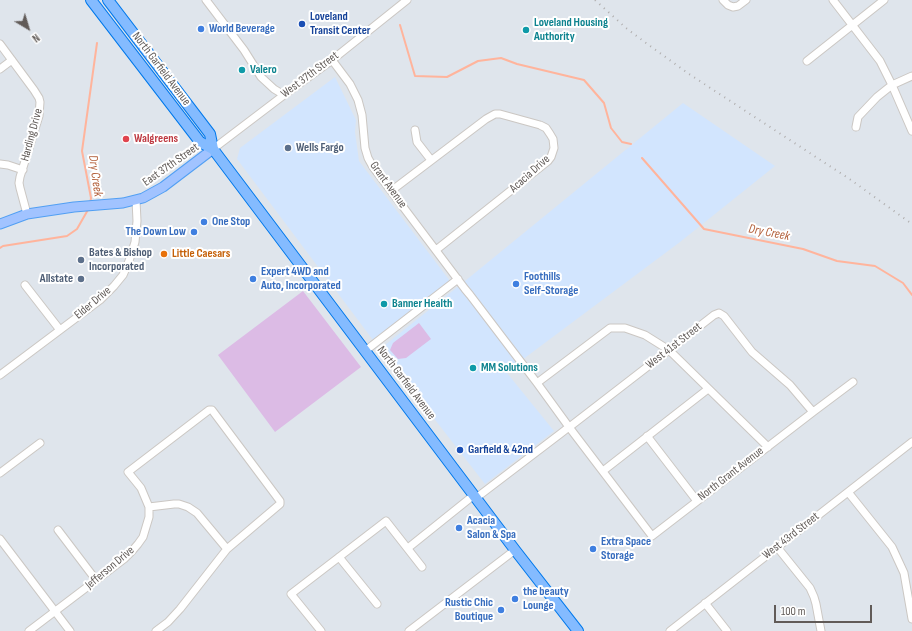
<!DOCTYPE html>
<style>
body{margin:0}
#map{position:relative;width:912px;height:631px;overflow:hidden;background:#dfe5ec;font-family:"Sofia Sans Condensed",sans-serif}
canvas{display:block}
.north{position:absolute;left:8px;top:8px;width:40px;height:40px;-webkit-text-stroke:3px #fff;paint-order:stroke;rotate:142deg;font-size:11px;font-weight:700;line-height:16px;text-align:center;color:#615b58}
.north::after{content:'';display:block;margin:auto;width:14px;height:18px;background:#615b58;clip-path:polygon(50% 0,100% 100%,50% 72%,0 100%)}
.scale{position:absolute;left:774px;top:605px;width:98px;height:18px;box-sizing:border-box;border:2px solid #615b58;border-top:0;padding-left:5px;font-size:12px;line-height:14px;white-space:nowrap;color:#615b58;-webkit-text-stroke:3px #fff;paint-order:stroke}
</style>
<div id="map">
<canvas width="912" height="631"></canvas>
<div class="north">N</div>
<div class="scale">100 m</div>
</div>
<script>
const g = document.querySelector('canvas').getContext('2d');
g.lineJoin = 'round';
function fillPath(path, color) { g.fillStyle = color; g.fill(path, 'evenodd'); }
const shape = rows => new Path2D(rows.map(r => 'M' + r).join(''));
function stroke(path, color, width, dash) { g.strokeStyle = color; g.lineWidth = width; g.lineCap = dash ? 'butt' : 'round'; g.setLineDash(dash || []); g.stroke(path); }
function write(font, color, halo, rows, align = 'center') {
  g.font = font + ' "Sofia Sans Condensed",sans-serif'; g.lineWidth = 4; g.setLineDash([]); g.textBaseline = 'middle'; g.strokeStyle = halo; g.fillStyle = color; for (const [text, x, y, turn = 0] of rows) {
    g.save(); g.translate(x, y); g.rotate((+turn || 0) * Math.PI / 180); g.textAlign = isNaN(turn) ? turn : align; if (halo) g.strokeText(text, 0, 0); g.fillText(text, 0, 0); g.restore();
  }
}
const commercial = shape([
 [335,77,356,120,355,132,359,161,450,281,373,340,237,159,240,148],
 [683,103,775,166,680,242,526,357,507,373,554,431,485,484,380,349,465,281]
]);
const green = shape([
 [303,291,361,367,275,432,218,355],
 [419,323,431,339,406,358,398,359,390,350,393,343]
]);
const stream = shape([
 [400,25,415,76,447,77,478,61,501,58,517,64,584,80,604,103,611,128,622,142,631,144],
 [642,158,704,229,803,249,837,261,875,266,903,283,912,295],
 [90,204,91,198,82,151,97,43],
 [0,248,3,246,67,236,77,229,89,208]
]);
const minor = shape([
 [206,0,244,50,261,77,274,89,284,95],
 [723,0,728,5,733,7,738,6,746,0],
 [833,0,880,61,892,85,912,131],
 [0,44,34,90,39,98,40,102,39,116,20,177,19,183,20,188,27,214],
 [332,60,350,84,358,100,362,115,365,148,368,158,373,167,465,289,470,295,537,383,569,427,652,536,813,412,790,385,752,352,724,316,719,313,714,315,669,350,572,425,569,427,560,434,476,498],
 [807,61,884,0],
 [0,69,12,60],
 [856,127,858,117,877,97,892,85,912,76],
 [415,130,417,142,431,160],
 [213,149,284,95,332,60,407,0],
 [0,164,8,165,23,170],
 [391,191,486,119,495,114,500,114,540,125,546,128,550,134,553,139,554,148,551,157,548,161,436,250],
 [25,285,60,330],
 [365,351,458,279],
 [0,375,100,300,114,286,123,275,129,261,135,242,137,221,136,200],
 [537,383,610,328,625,328,645,335,669,350,768,447],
 [813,412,853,382],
 [647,436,697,501],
 [603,471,708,389],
 [0,473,40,443],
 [848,492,892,547,904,573,912,619],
 [149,507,174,504,179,504,188,507,197,513,227,549],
 [58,530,96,580],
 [0,539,70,631],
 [777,547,810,588,814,597,816,604,821,631],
 [408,548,474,495],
 [339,557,377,604],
 [705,603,727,631],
 [29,631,124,559,132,551,138,544,143,537,149,517,149,507,141,488,128,472,209,410,212,410,280,501,280,504,227,549,180,609,168,622,156,631],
 [321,631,291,594,386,521,422,567],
 [409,631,515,550],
 [670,631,912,442]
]);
const major = shape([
 [0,224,27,214,74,207,123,203,143,198,163,187,213,149]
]);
const highway = shape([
 [91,0,200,142,213,149],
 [108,0,210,134,213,149,515,550,578,631]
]);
const rail = shape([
 [595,0,626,28,646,43,689,74,851,180,912,224]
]);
const markers = [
 [302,24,4,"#1a4fb4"],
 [201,29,4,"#3f7fe0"],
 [526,30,4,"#0f9aa8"],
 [242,70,4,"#0f9aa8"],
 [126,139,4,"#e0444e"],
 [288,148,4,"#5c6f8a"],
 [204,222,4,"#3f7fe0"],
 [194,232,4,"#3f7fe0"],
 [164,254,4,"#e8710a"],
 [81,260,4,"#5c6f8a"],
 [81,279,4,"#5c6f8a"],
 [253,279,4,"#3f7fe0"],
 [516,284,4,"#3f7fe0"],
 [384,304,4,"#0f9aa8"],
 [473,368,4,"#0f9aa8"],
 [460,450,4,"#1a4fb4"],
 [459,528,4,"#3f7fe0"],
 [593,549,4,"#3f7fe0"],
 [515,599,4,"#3f7fe0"],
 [501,610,4,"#3f7fe0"]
];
const transitNames = [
 ["Loveland",310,17],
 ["Transit Center",310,31],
 ["Garfield & 42nd",468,450]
];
const cultureNames = [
 ["Loveland Housing",534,23],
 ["Authority",534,37],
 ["Valero",250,70],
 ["Banner Health",392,304],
 ["MM Solutions",481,368]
];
const shopNames = [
 ["World Beverage",209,29],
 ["One Stop",212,222],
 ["The Down Low",186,232,"right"],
 ["Expert 4WD and",261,272],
 ["Auto, Incorporated",261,286],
 ["Foothills",524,277],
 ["Self-Storage",524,291],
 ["Acacia",467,521],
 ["Salon & Spa",467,535],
 ["Extra Space",601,542],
 ["Storage",601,556],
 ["the beauty",523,592],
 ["Lounge",523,606],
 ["Rustic Chic",493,603,"right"],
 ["Boutique",493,617,"right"]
];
const streetNames = [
 ["North Garfield Avenue",161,69,53],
 ["West 37th Street",310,75,-37],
 ["Harding Drive",32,135,-75],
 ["East 37th Street",171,165,-35],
 ["Acacia Drive",530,174,-42],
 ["Grant Avenue",388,185,54],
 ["Elder Drive",93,303,-40],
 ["West 41st Street",674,346,-38],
 ["North Garfield Avenue",406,383,53],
 ["North Grant Avenue",731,474,-38],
 ["West 43rd Street",791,536,-38],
 ["Jefferson Drive",110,568,-40]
];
const healthNames = [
 ["Walgreens",134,139]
];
const serviceNames = [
 ["Wells Fargo",296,148],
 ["Bates & Bishop",89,253],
 ["Incorporated",89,267],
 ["Allstate",73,279,"right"]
];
const foodNames = [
 ["Little Caesars",172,254]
];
const waterNames = [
 ["Dry Creek",95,176,82],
 ["Dry Creek",769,233,11]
];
fillPath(commercial, '#d2e5fe');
fillPath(green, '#dcbbe5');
stroke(stream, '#ffb49c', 2);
stroke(minor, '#cbc7c3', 9);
stroke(major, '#519ff3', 11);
stroke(highway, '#0078eb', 12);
stroke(minor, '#fff', 7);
stroke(major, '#a1c3ff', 9);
stroke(highway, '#84bbff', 10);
stroke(rail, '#afadad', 2, [1, 5]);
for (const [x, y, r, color] of markers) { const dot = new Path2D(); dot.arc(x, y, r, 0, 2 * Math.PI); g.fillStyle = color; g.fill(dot); stroke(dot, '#fff', 1.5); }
write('bold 12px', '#164399', '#fff', transitNames, 'left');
write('bold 12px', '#0d838f', '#fff', cultureNames, 'left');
write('bold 12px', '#366cbe', '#fff', shopNames, 'left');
write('12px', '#615b58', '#fff', streetNames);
write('bold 12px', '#be3a42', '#fff', healthNames, 'left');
write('bold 12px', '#4e5e75', '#fff', serviceNames, 'left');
write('bold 12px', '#c56008', '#fff', foodNames, 'left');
write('italic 13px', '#b25f3a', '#fff', waterNames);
</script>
